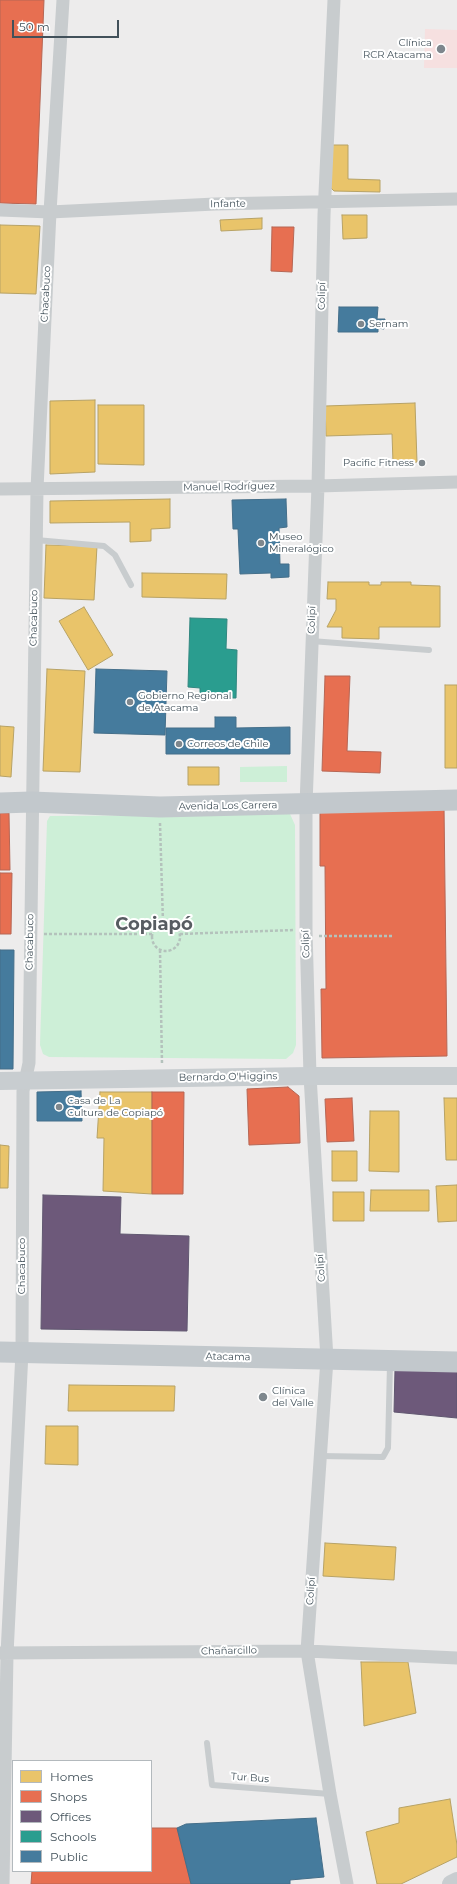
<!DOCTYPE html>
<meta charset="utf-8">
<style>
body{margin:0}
#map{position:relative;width:457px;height:1884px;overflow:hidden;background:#edecec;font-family:Montserrat,sans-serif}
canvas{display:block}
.legend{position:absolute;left:12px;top:1760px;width:140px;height:112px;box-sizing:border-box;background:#fff;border:1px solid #b3b9bd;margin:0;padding:5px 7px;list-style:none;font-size:12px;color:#42515a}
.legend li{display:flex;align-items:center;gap:8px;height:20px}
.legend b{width:20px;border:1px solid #b3b9bd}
.scale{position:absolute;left:12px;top:20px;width:107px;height:18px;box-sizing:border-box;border:2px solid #42515a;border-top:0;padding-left:5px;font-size:12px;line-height:14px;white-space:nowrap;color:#42515a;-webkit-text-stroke:3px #fff;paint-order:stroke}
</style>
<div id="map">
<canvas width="457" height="1884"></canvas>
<ul class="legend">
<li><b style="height:11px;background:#e9c46a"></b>Homes</li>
<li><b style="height:11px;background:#e76f51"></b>Shops</li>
<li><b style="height:11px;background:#6d597a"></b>Offices</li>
<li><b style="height:11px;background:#2a9d8f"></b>Schools</li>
<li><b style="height:11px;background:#457b9d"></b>Public</li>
</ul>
<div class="scale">50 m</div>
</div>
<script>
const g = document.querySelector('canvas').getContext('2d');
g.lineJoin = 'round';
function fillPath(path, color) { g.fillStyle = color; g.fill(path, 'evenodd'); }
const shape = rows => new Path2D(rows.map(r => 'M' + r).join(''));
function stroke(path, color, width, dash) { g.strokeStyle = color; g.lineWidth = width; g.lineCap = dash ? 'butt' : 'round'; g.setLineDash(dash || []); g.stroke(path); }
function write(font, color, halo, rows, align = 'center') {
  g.font = font + ' Montserrat,sans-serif'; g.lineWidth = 4; g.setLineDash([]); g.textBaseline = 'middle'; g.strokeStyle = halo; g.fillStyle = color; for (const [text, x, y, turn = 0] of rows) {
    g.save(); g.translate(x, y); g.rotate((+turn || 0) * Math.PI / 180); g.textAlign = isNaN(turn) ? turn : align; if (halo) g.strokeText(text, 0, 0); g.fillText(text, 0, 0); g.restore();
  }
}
const medical = shape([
 [425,29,457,30,457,68,424,68]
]);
const green = shape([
 [287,766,287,782,240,782,240,767],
 [290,814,295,825,296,1045,293,1053,286,1059,49,1057,43,1054,40,1045,47,821,50,816]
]);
const homes = shape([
 [331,145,348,145,348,179,380,180,380,192,334,191,330,187,331,145],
 [342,215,367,215,367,238,343,239,342,215],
 [262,218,262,229,221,231,220,220,262,218],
 [0,225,40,226,36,294,0,293,0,225],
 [95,400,95,472,50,474,50,401,95,400],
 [415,403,417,462,393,463,392,434,326,436,325,406,415,403],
 [98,405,144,405,144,465,98,464,98,405],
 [170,499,170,528,151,529,151,541,130,542,130,522,50,523,50,501,170,499],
 [46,545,97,546,94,600,44,598,46,545],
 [142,573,227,574,226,599,142,597,142,573],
 [328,582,369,582,369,585,381,585,381,582,411,582,411,585,440,586,440,627,379,627,379,639,342,638,342,627,327,627,336,610,336,599,327,599,328,582],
 [84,607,113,655,88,670,59,621,84,607],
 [47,669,85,671,80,772,43,771,47,669],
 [445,685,457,685,457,768,445,768,445,685],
 [0,726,14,727,11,777,0,776,0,726],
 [188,767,219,767,219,785,188,785,188,767],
 [100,1092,152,1092,152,1194,103,1191,104,1138,97,1138,100,1092],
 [444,1098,457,1098,457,1160,446,1160,444,1098],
 [370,1111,399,1111,399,1172,369,1171,370,1111],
 [0,1145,9,1146,8,1188,0,1188,0,1145],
 [332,1151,357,1151,357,1181,332,1181,332,1151],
 [457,1185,457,1221,438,1222,436,1186,457,1185],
 [371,1190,429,1190,429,1211,370,1211,371,1190],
 [333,1192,364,1192,364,1221,333,1221,333,1192],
 [69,1385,175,1386,174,1411,68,1411,69,1385],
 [46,1426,78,1426,78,1465,45,1464,46,1426],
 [325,1543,396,1547,394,1580,323,1576,325,1543],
 [361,1662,408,1662,416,1713,364,1726,361,1662],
 [450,1799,457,1845,457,1857,401,1884,377,1884,366,1832,399,1823,399,1808,450,1799]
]);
const shops = shape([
 [0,0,44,0,36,204,0,203,0,0],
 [272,227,294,227,292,272,271,271,272,227],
 [325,676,350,676,347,751,381,752,380,773,322,771,325,676],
 [444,805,447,1056,322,1058,321,989,326,989,325,866,320,866,320,807,444,805],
 [0,813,9,813,10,870,0,870,0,813],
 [0,873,12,873,11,934,0,934,0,873],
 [288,1087,299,1096,300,1143,249,1145,247,1089,288,1087],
 [152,1092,184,1092,183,1194,152,1194,152,1092],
 [352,1098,354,1141,327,1142,325,1099,352,1098],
 [151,1828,177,1828,191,1884,31,1884,32,1871,151,1871,151,1828]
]);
const offices = shape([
 [43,1195,121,1197,120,1234,189,1236,187,1331,41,1329,43,1195],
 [395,1370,457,1370,457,1418,394,1412,395,1370]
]);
const schools = shape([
 [190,618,227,619,226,649,237,650,236,698,200,698,200,688,188,687,190,618]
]);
const public = shape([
 [339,307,378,307,377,319,385,319,384,329,378,328,378,332,338,332,339,307],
 [286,499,287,527,279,528,280,564,289,564,289,577,271,578,271,573,240,574,238,529,233,529,232,500,286,499],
 [96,669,167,671,165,735,94,733,96,669],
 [215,717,236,717,236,728,290,727,290,754,166,754,166,728,215,728,215,717],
 [0,950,14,950,13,1069,0,1069,0,950],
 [81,1091,82,1121,37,1121,37,1092,81,1091],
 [316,1818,324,1877,290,1880,290,1884,191,1884,177,1828,186,1824,316,1818]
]);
const path = shape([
 [160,823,163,923],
 '152 937a14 14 0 1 1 28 0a14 14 0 1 1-28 0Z',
 [44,934,152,934],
 [180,934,294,930],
 [319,936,392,936],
 [160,950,162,1064]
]);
const service = shape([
 [36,540,104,546,115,555,131,585],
 [311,641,429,650],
 [320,1456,383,1457,388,1448,390,1364],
 [207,1743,212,1785,330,1794]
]);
const minor = shape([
 [334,0,324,215,318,486,306,805,306,930,310,1076,327,1359,307,1651,330,1794,347,1884],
 [0,210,50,212,215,204,457,199],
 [0,489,318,486,457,482],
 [0,1653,307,1651,457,1658],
 [3,1884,7,1654,22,1352,23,1091,29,1063,37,489,50,212,63,0]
]);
const secondary = shape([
 [0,1081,310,1076,457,1076],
 [451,1884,457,1881]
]);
const primary = shape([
 [0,803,31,802,160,807,457,800],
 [0,1352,457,1362]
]);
const markers = [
 [441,49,5,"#7e878d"],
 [361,324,4,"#7e878d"],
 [422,463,4,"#7e878d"],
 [261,543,4,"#7e878d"],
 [130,702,4,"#7e878d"],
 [179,744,4,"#7e878d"],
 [59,1107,4,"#7e878d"],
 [263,1397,5,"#7e878d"]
];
const poiNames = [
 ["Clínica",432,43,"right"],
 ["RCR Atacama",432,55,"right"],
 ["Sernam",369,324],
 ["Pacific Fitness",414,463,"right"],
 ["Museo",269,537],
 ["Mineralógico",269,549],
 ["Gobierno Regional",138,696],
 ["de Atacama",138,708],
 ["Correos de Chile",187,744],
 ["Casa de La",67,1101],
 ["Cultura de Copiapó",67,1113],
 ["Clínica",272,1391],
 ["del Valle",272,1403]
];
const streetNames = [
 ["Infante",228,204,-1],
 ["Chacabuco",46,294,-87],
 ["Colipí",322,296,-89],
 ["Manuel Rodríguez",229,487,-1],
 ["Chacabuco",34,618,-89],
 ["Colipí",312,620,-88],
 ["Avenida Los Carrera",228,806,-1],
 ["Chacabuco",30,942,-89],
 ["Colipí",306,944,-92],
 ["Bernardo O'Higgins",228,1077,-1],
 ["Chacabuco",22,1266,-90],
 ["Colipí",321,1268,-94],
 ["Atacama",228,1357,1],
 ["Colipí",311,1591,-86],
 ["Chañarcillo",229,1651,-1],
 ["Tur Bus",250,1778,4]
];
const townNames = [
 ["Copiapó",154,925]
];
fillPath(medical, '#f6e0e0');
fillPath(green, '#cdefd7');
fillPath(homes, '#e9c46a');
stroke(homes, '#b7a265', 1);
fillPath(shops, '#e76f51');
stroke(shops, '#b66654', 1);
fillPath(offices, '#6d597a');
stroke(offices, '#605770', 1);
fillPath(schools, '#2a9d8f');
stroke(schools, '#31867f', 1);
fillPath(public, '#457b9d');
stroke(public, '#446e89', 1);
stroke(path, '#b4c2bc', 2.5, [3, 2]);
stroke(service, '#c8ccce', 6);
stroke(minor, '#c8ccce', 13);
stroke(secondary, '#c8cdd0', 18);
stroke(primary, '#c2c8cc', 21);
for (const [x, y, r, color] of markers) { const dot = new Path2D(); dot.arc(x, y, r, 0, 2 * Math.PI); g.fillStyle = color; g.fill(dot); stroke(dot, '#fff', 1.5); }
write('10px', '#42515a', '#fff', poiNames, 'left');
write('10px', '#42515a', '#fff', streetNames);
write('bold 18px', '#575c61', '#fff', townNames);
</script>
